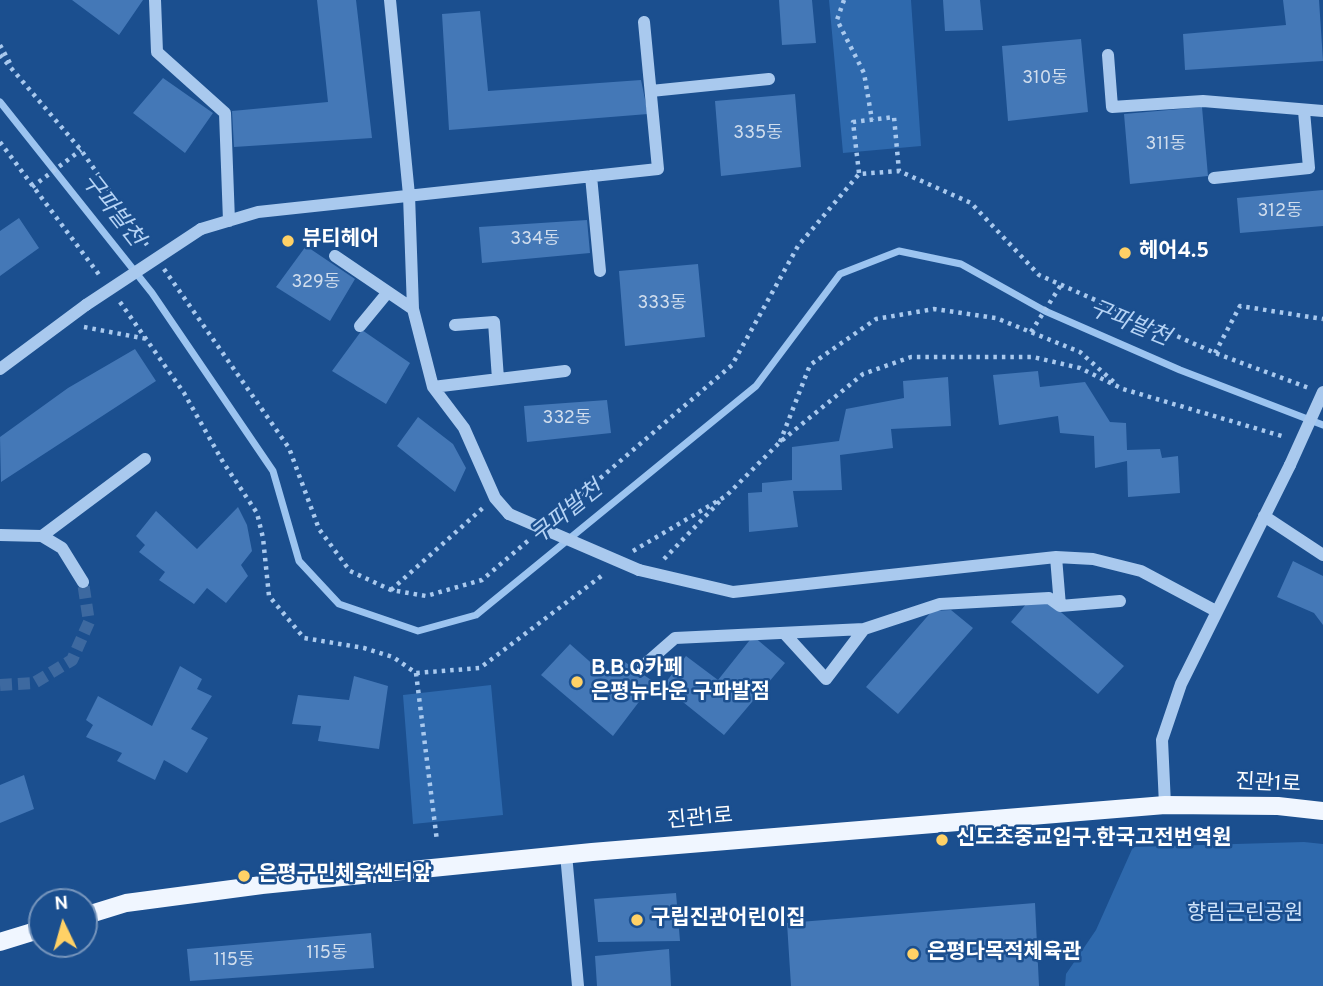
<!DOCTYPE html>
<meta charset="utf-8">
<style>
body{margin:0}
#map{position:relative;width:1323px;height:986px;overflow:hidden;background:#1b4f8f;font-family:Overpass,sans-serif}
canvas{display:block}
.north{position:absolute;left:28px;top:888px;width:70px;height:70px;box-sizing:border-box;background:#1b4f8f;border:2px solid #7695bc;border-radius:50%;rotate:355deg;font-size:19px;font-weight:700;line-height:28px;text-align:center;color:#fff}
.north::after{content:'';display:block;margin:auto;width:24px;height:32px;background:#ffd166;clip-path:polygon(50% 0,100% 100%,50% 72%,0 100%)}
</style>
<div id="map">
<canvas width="1323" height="986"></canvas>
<div class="north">N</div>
</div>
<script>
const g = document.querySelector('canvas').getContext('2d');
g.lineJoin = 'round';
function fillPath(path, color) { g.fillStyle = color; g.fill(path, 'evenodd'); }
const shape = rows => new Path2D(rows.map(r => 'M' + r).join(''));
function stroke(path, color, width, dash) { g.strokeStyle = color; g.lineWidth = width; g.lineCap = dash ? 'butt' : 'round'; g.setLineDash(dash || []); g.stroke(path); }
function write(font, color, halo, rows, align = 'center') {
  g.font = font + ' Overpass,"Noto Sans KR",sans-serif'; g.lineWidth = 5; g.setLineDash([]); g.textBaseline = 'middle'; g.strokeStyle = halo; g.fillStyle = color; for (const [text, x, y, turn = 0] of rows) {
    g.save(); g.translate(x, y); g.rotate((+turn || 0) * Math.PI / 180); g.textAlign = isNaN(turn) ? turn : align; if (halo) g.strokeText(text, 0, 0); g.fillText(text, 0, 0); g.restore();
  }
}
const green = shape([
 [829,0,911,0,921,146,843,153],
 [491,685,503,815,413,824,403,695],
 [1304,842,1323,844,1323,986,1065,986,1066,974,1096,930,1133,847]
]);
const stream = shape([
 [0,102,152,293,273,471,299,561,339,604,418,631,476,615,756,386,840,274,899,251,961,264,1045,311,1180,370,1323,425]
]);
const building = shape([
 [72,0,143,0,119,35],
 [317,0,356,0,372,138,234,147,232,111,328,102],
 [779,0,812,0,816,43,782,45],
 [943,0,980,0,983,30,945,31],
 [1283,0,1319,0,1323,61,1185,70,1183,34,1286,25],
 [480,11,488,91,641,80,648,114,449,130,442,14],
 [1081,39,1088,112,1008,121,1002,46],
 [163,78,213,113,185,153,133,113],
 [795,94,801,167,721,176,715,101],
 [1202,107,1208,176,1130,184,1124,114],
 [1323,190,1323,226,1240,233,1237,198],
 [19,218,39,248,0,276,0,231],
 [587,220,590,253,482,263,479,227],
 [306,246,355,279,330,321,276,287],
 [698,264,705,337,625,346,619,271],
 [362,330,410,363,386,404,332,371],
 [135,349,156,381,1,482,0,437,68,388],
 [1038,371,1040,387,1085,382,1110,422,1126,423,1127,450,1160,449,1162,458,1178,456,1180,493,1128,497,1127,461,1095,468,1094,436,1060,433,1058,416,999,425,993,375],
 [948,377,951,426,891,429,893,448,840,455,842,490,793,491,798,527,749,532,748,493,762,492,762,483,792,480,792,447,839,441,846,409,904,398,903,381],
 [607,400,611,433,527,442,524,406],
 [418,417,453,444,466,468,455,492,397,446],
 [238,507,247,525,252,551,241,565,248,576,226,603,207,588,194,604,159,580,165,572,139,552,145,545,136,536,156,511,197,549],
 [1293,561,1323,576,1323,625,1314,613,1277,597],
 [1048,601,1124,666,1098,694,1011,622,1027,603],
 [951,610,973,628,898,714,866,687,932,611],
 [753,636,785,663,724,735,663,686,686,656,718,680],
 [570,644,606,676,622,660,654,682,613,736,541,675],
 [180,666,202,679,197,689,212,696,191,729,208,738,187,773,164,760,155,780,117,761,122,753,86,737,93,725,86,720,98,696,152,726],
 [354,676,388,686,379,749,318,741,321,726,292,724,298,695,349,700],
 [24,775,34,809,0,823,0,785],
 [676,893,680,941,598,942,594,899],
 [1035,903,1039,986,791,986,787,923],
 [371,933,374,968,190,981,187,949],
 [669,949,671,986,597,986,595,956]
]);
const minorTunnel = shape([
 [0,685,34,683,72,660,89,622,83,582]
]);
const path = shape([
 [844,0,837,20,864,73,872,120],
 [0,45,11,65],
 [0,55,81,150,147,245],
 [0,142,100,276],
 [859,173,853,122,894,117,899,171],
 [32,187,81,150],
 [164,269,289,448,319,529,350,571,391,590,426,596,482,580,530,539],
 [120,302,184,393,223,462,257,513,263,538,269,596,304,638,364,648,393,657,416,673,480,668,604,574],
 [84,327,147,339],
 [1031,332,1061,285],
 [1215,353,1240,306,1323,319],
 [780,442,810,365,876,319,934,309,996,318,1080,352,1115,383],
 [555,517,732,365,798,246,859,174,899,171,971,203,1039,275,1215,353,1309,388],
 [633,551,726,496,780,442,863,374,911,357,1033,357,1080,368,1123,389,1285,437],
 [664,559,721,500],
 [391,590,484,507],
 [416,673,437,841]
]);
const minor = shape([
 [155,0,157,52,225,113,229,221],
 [390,0,409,195,413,309,433,387,464,428,495,498,509,514],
 [1108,55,1112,107,1203,101,1323,111],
 [651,91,769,79],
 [591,176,600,271],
 [1214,178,1309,168,1304,111],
 [201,229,258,212,658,169,644,22],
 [335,256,413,309],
 [455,325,494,322,498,379],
 [360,326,388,292],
 [0,369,86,305],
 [433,387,565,371],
 [1264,516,1323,555],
 [0,535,42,536,62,548,83,582],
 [42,536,145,459],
 [1056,557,1060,606],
 [639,570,733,592,1056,557,1093,559,1141,571,1216,611],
 [784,633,826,679,864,629],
 [643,666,675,638,864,629,940,604,1049,598,1060,606,1120,601],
 [1165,805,1162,740,1181,684,1290,465],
 [566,854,578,986]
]);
const major = shape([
 [84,916,126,903,262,885,592,852,1165,805,1278,806,1323,811],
 [0,942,42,929]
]);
const minorBridge = shape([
 [86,305,201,229],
 [1290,465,1323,392],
 [509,514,639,570]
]);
const markers = [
 [288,241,7,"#ffd166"],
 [1125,253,7,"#ffd166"],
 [577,682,7,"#ffd166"],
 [942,840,7,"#ffd166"],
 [244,876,7,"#ffd166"],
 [637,920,7,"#ffd166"],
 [913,954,7,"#ffd166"]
];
const numberNames = [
 ["310동",1045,79],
 ["335동",758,134],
 ["311동",1166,145],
 ["312동",1280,212],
 ["334동",535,240],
 ["329동",316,283],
 ["333동",662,304],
 ["332동",567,419],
 ["115동",327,954],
 ["115동",234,961]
];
const poiNames = [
 ["뷰티헤어",302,241],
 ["헤어4.5",1139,253],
 ["B.B.Q카페",591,670],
 ["은평뉴타운 구파발점",591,694],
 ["신도초중교입구.한국고전번역원",956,840],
 ["은평구민체육센터앞",258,876],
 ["구립진관어린이집",651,920],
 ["은평다목적체육관",927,954]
];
const streetNames = [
 ["진관1로",1268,785,3],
 ["진관1로",700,820,-5]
];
const parkNames = [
 ["향림근린공원",1245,915]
];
const waterNames = [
 ["구파발천",111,211,52],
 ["구파발천",1129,325,22],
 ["구파발천",568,514,-39]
];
fillPath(green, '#2e69ad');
stroke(stream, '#9cc4f0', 7);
fillPath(building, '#4478b7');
stroke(minorTunnel, '#3d69a0', 12, [12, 6]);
stroke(path, '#a9c9ee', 4.5, [3.5, 5]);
stroke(minor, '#a9c9ee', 12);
stroke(major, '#f0f6ff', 18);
stroke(minorBridge, '#a9c9ee', 12);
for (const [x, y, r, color] of markers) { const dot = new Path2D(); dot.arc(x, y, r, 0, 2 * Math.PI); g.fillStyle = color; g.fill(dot); stroke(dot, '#1b4f8f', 2.5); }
write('18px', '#d0dded', null, numberNames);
write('bold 21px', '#fff', '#1b4f8f', poiNames, 'left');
write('21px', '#fff', '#1b4f8f', streetNames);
write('21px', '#cfe3fa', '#1b4f8f', parkNames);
write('italic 23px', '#b5d3f5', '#1b4f8f', waterNames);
</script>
